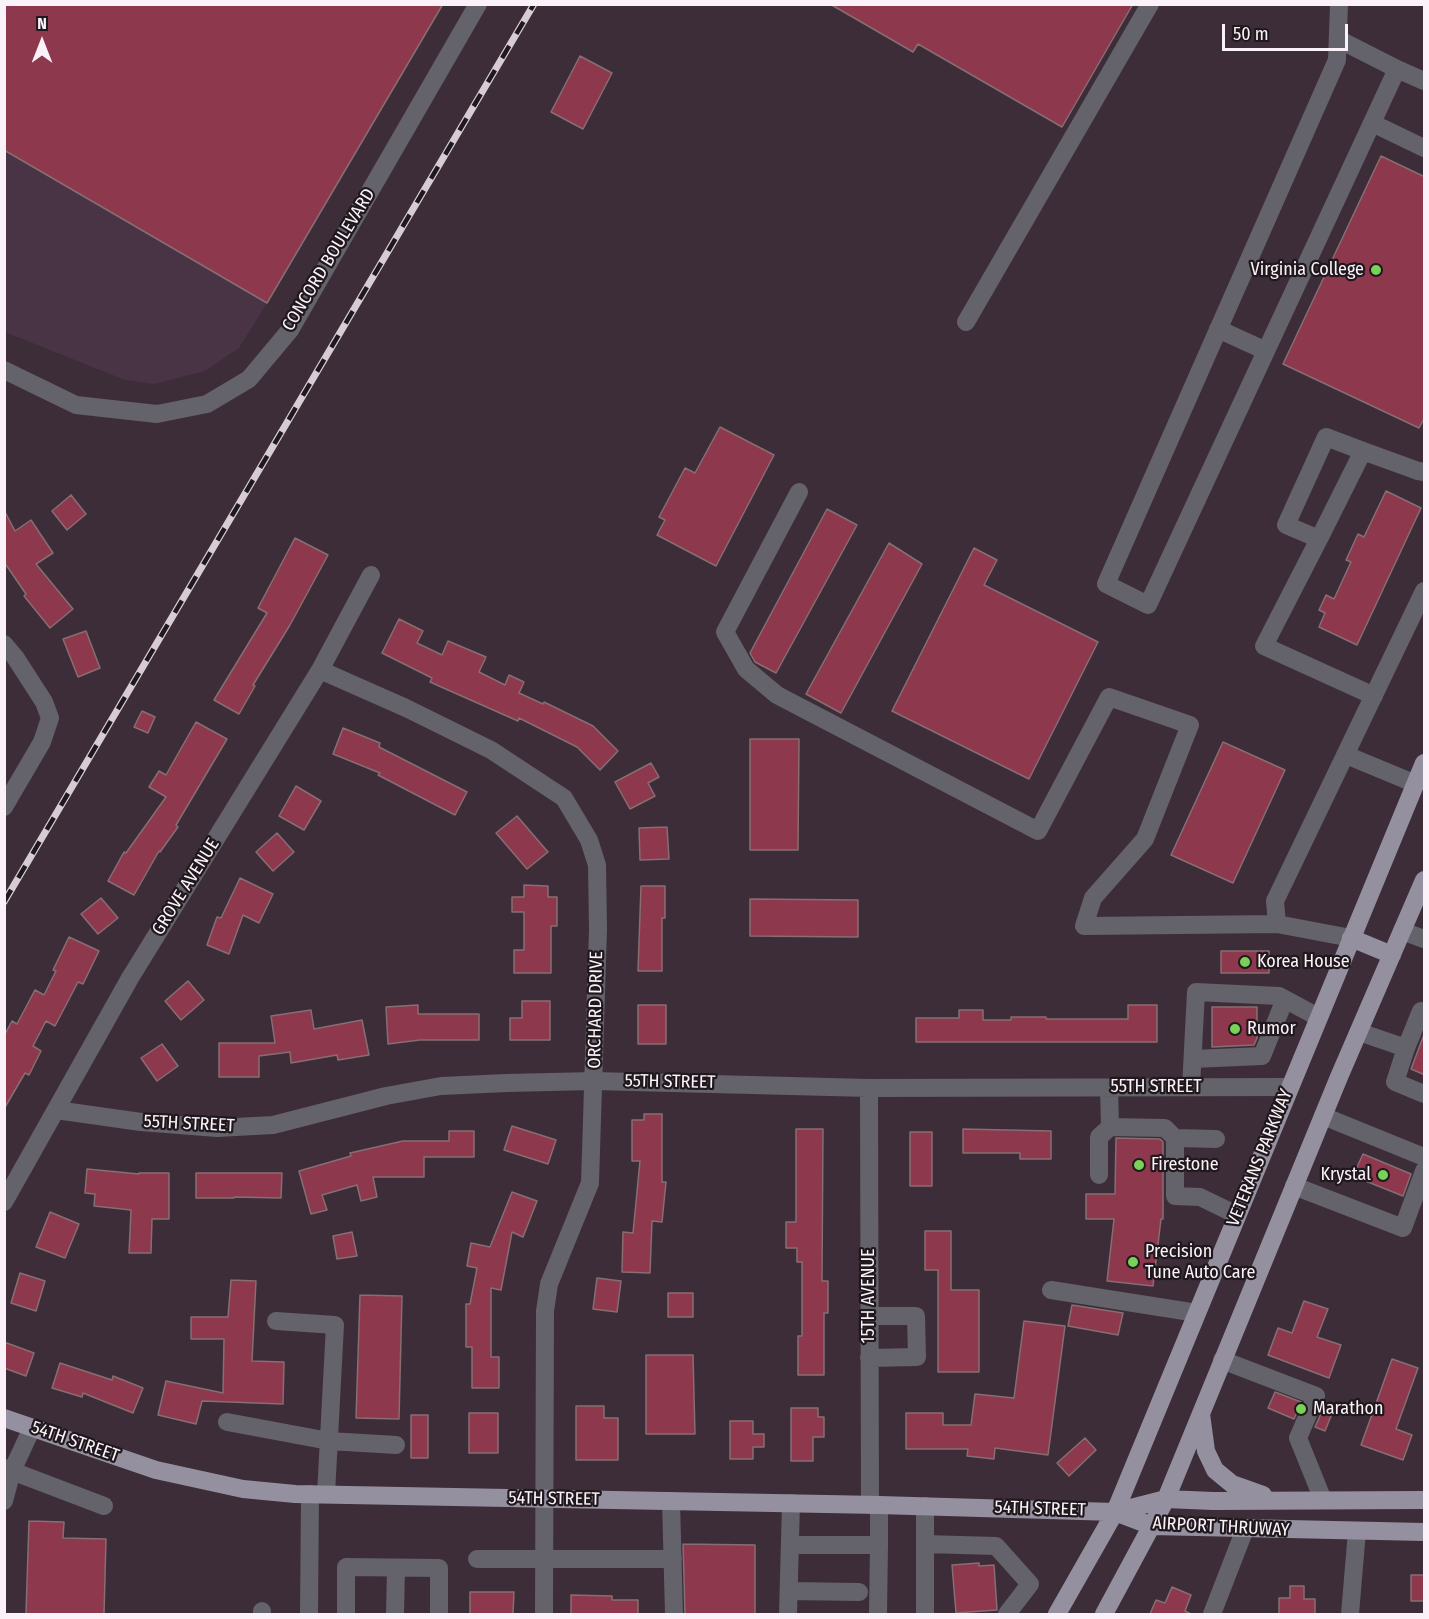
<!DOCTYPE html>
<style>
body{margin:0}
#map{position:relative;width:1429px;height:1619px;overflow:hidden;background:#3c2d39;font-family:"Fira Sans Condensed",sans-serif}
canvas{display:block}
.frame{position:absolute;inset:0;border:6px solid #fbf1f8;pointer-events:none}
.north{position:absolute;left:12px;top:12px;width:60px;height:60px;-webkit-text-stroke:4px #1f181d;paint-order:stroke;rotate:0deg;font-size:16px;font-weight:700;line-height:24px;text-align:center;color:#fbf1f8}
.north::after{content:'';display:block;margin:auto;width:21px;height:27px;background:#fbf1f8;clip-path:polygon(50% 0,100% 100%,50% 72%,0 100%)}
.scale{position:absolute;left:1222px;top:24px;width:126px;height:27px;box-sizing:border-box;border:3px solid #fbf1f8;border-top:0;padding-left:8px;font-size:18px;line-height:21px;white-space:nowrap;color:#fbf1f8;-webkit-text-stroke:4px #1f181d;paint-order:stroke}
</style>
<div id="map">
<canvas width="1429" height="1619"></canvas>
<div class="frame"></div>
<div class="north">N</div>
<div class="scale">50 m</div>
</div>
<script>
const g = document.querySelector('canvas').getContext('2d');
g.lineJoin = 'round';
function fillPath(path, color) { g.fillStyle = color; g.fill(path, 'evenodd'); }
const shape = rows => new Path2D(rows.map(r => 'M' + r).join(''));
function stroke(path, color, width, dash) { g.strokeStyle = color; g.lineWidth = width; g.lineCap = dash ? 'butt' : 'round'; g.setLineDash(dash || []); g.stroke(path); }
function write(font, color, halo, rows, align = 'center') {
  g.font = font + ' "Fira Sans Condensed",sans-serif'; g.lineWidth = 4.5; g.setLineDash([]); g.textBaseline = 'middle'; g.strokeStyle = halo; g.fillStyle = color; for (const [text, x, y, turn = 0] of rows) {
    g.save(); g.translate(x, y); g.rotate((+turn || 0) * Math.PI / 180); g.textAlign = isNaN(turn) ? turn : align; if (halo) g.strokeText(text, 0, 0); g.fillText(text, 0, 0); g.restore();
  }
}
const built = shape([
 [4,5,443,5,267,303,239,348,205,371,154,384,125,380,5,332]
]);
const building = shape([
 [4,4,443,4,267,303,4,150,4,4],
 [830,4,1133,4,1062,127,918,44,913,52,830,4],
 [580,56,612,73,583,129,551,112,580,56],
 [1381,156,1425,177,1425,417,1419,428,1283,364,1381,156],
 [720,427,774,455,716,566,657,535,665,520,659,517,685,468,695,473,720,427],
 [1386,491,1421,508,1357,645,1319,627,1325,613,1319,610,1326,595,1334,599,1351,562,1346,560,1358,534,1364,537,1386,491],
 [71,495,86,514,67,530,52,511,71,495],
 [827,509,857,525,776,673,755,662,750,653,827,509],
 [4,510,15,531,31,520,53,553,36,564,73,609,50,628,24,596,26,594,4,562,4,510],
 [295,538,328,555,290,625,253,685,255,686,239,714,214,700,267,613,258,608,295,538],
 [889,543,922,564,841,713,806,694,889,543],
 [974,548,997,560,984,585,1098,642,1029,779,892,711,974,548],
 [399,619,423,631,417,643,442,655,448,641,486,657,479,672,505,685,509,675,524,682,519,693,543,704,544,702,593,726,618,751,600,770,577,747,519,718,518,721,430,682,432,678,382,653,399,619],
 [86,631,100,668,78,677,63,639,86,631],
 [142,711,155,717,148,733,134,727,142,711],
 [196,722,227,739,176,825,178,827,160,852,159,851,134,895,108,881,124,852,126,853,166,797,149,787,159,771,166,775,196,722],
 [343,728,380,743,379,747,467,792,455,815,378,775,380,773,333,754,343,728],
 [750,739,799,739,798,850,750,850,750,739],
 [1223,742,1285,770,1233,883,1171,855,1223,742],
 [651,763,659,777,648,783,655,796,630,809,615,782,651,763],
 [296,786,321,801,304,830,279,816,296,786],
 [517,816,548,852,527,869,496,833,517,816],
 [667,827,669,859,640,860,639,828,667,827],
 [277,833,294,852,273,871,256,852,277,833],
 [240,878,273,894,259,923,243,915,229,954,207,945,217,917,221,918,240,878],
 [524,885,548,886,548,897,557,897,557,926,551,926,551,973,514,973,514,950,524,950,524,912,512,912,512,897,524,897,524,885],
 [641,886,665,886,665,918,662,918,662,971,638,971,641,886],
 [101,898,118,918,98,934,81,914,101,898],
 [750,899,858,900,858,937,750,936,750,899],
 [69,937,99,951,83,984,78,982,55,1026,46,1021,33,1046,41,1051,29,1075,25,1073,4,1109,4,1036,12,1021,17,1024,35,990,44,995,56,971,53,970,69,937],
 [1221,951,1269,951,1269,973,1221,973,1221,951],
 [188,981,204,1000,181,1020,165,1001,188,981],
 [522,1001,550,1001,550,1040,510,1040,510,1018,522,1018,522,1001],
 [418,1005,418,1014,479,1014,479,1040,420,1040,388,1044,386,1007,418,1005],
 [638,1005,666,1005,666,1044,638,1044,638,1005],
 [1128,1005,1157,1005,1157,1042,916,1042,916,1018,959,1018,959,1010,983,1010,983,1020,1011,1020,1011,1017,1046,1017,1046,1019,1128,1019,1128,1005],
 [1212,1007,1257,1007,1257,1038,1254,1045,1212,1047,1212,1007],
 [311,1010,314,1029,362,1020,369,1055,338,1060,337,1055,291,1063,290,1052,259,1056,259,1077,219,1077,219,1043,275,1043,271,1016,311,1010],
 [1425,1032,1425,1075,1411,1069,1425,1032],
 [162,1044,178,1066,157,1081,141,1058,162,1044],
 [644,1114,662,1114,662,1182,666,1182,662,1222,652,1221,650,1273,622,1272,623,1232,633,1233,640,1161,632,1161,632,1120,644,1120,644,1114],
 [512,1126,556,1140,548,1164,504,1150,512,1126],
 [796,1129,823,1129,822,1281,828,1281,828,1313,824,1313,824,1375,798,1375,798,1336,802,1336,802,1262,797,1262,797,1248,786,1248,786,1222,796,1222,796,1129],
 [963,1129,1051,1131,1051,1159,1020,1159,1020,1153,963,1153,963,1129],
 [449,1131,474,1131,474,1157,424,1157,424,1177,373,1177,377,1197,361,1201,357,1185,322,1195,327,1210,311,1214,299,1171,351,1156,350,1153,403,1141,449,1141,449,1131],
 [910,1132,932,1132,932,1186,910,1186,910,1132],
 [1116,1138,1160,1139,1163,1142,1163,1219,1161,1219,1153,1286,1107,1281,1114,1219,1086,1219,1086,1194,1115,1194,1116,1138],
 [1363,1154,1411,1174,1403,1196,1353,1176,1363,1154],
 [87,1169,139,1174,139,1173,169,1173,169,1219,152,1219,151,1253,129,1253,131,1210,94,1206,95,1194,85,1193,87,1169],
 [196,1173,282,1173,281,1198,234,1197,234,1198,196,1198,196,1173],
 [512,1192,537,1201,523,1237,512,1232,501,1290,491,1288,491,1357,499,1357,499,1388,472,1388,472,1347,466,1347,466,1304,470,1304,477,1268,467,1266,471,1243,490,1247,512,1192],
 [50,1212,79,1224,65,1258,36,1247,50,1212],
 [925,1231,951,1231,951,1290,979,1290,979,1372,938,1372,938,1270,925,1270,925,1231],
 [352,1232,357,1256,337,1259,333,1236,352,1232],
 [20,1273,45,1281,36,1311,11,1303,20,1273],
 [597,1278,621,1281,617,1312,593,1309,597,1278],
 [231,1280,256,1281,252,1361,284,1362,283,1404,202,1401,196,1424,158,1415,166,1381,223,1393,224,1339,191,1339,191,1317,228,1317,231,1280],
 [668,1293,693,1293,693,1317,668,1317,668,1293],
 [360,1295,402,1296,399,1419,356,1418,360,1295],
 [1304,1301,1328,1309,1317,1337,1341,1345,1329,1378,1268,1355,1278,1328,1292,1333,1304,1301],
 [1072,1305,1123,1313,1118,1335,1068,1326,1072,1305],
 [1024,1321,1065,1326,1048,1455,995,1448,994,1459,967,1456,968,1449,906,1449,906,1413,943,1413,943,1425,971,1425,975,1394,1014,1398,1024,1321],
 [4,1342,34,1353,26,1376,4,1368,4,1342],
 [646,1355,693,1355,695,1434,646,1434,646,1355],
 [1392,1359,1418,1368,1396,1429,1412,1435,1403,1460,1361,1445,1392,1359],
 [60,1363,112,1380,113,1376,143,1388,133,1413,83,1393,82,1397,52,1388,60,1363],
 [1275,1392,1301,1402,1294,1419,1268,1408,1275,1392],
 [576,1406,604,1406,604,1418,618,1418,618,1460,576,1460,576,1406],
 [1324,1407,1333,1411,1325,1431,1315,1427,1324,1407],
 [791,1408,818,1408,818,1417,824,1417,824,1437,813,1437,813,1461,791,1461,791,1408],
 [469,1413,498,1413,498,1453,469,1453,469,1413],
 [411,1415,428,1415,428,1458,411,1458,411,1415],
 [730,1421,753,1421,753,1434,764,1434,764,1447,753,1447,753,1459,730,1459,730,1421],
 [1085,1438,1096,1450,1069,1476,1057,1463,1085,1438],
 [29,1521,64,1522,63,1538,106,1539,104,1614,26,1614,29,1521],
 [683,1544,755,1545,755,1614,685,1614,683,1544],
 [979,1563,979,1566,994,1565,997,1610,956,1613,952,1565,979,1563],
 [1411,1575,1425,1575,1425,1601,1411,1601,1411,1575],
 [1290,1586,1304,1586,1304,1599,1315,1599,1315,1614,1279,1614,1279,1598,1290,1598,1290,1586],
 [1172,1587,1191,1595,1185,1611,1191,1614,1150,1614,1156,1600,1165,1603,1172,1587],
 [470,1592,514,1592,513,1614,470,1614,470,1592],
 [571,1595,612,1596,612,1600,638,1600,638,1614,571,1614,571,1595]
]);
const minor = shape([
 [1339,4,1337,60,1106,584,1148,605,1397,69,1424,81],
 [1338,39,1397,69],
 [1372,123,1424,148],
 [966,322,1150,4],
 [1218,329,1266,351],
 [4,370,76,405,157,414,207,404,249,379,290,330,478,4],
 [1363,451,1319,539,1286,525,1326,437,1363,451,1418,471,1424,472],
 [799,492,725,632,746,669,777,695,1038,831,1109,697,1190,725,1145,839,1093,898,1084,926,1277,924,1351,938],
 [1319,539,1264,646,1374,696],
 [4,644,15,657,44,702,50,718,42,742,4,807],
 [320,670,406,708,491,750,564,798,589,840,597,865,598,929,590,1183,549,1284,545,1311,544,1614],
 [1346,755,1416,784],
 [1277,924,1275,901,1424,591],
 [1402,931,1424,939],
 [1359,1032,1406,1048,1421,1011,1424,1013],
 [1406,1048,1395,1082,1424,1094],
 [1193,1059,1262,1056,1285,999],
 [1191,1087,1196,992,1279,996,1318,1017],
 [869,1088,870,1505],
 [1109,1088,1110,1127],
 [56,1110,141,1122,217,1128,273,1125,386,1096,441,1086,506,1083,594,1081,869,1088,1289,1087],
 [1323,1116,1424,1157],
 [1175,1138,1175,1196,1200,1197,1237,1215],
 [1099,1175,1099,1137,1110,1127,1165,1128,1175,1138,1216,1139],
 [1294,1186,1403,1228,1424,1171],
 [4,1202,130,978,320,670,371,575],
 [1051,1290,1197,1313],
 [869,1316,916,1316,917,1357,869,1358],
 [276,1321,335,1325,326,1494],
 [1222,1360,1316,1396,1298,1438,1323,1500],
 [227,1422,329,1441,396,1445],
 [4,1468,12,1471,32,1428],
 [4,1501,12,1471,104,1506],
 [671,1501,674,1614],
 [925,1506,925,1614],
 [925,1544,996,1546,1030,1584,1007,1614],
 [790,1545,879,1545,879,1505],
 [477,1559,673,1559],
 [789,1591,859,1592],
 [262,1611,262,1614],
 [309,1614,310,1494],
 [346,1614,346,1567,439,1568,439,1614],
 [395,1614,396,1568],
 [788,1614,791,1503],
 [878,1614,879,1545],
 [1212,1614,1245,1529],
 [1350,1614,1357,1531]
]);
const major = shape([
 [1351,938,1392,955],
 [1201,1414,1206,1451,1215,1470,1232,1484,1263,1495],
 [4,1418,156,1470,243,1489,295,1494,879,1505,1115,1512,1166,1499,1213,1501,1424,1500],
 [1115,1512,1152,1526,1424,1532],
 [1057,1614,1115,1512,1424,763],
 [1104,1614,1166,1499,1339,1077,1424,880]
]);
const rail = shape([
 [4,902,534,4]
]);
const markers = [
 [1376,270,6,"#78d158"],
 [1245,962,6,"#78d158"],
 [1235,1029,6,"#78d158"],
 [1139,1165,6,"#78d158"],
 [1383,1175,6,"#78d158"],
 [1133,1262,6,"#78d158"],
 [1301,1409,6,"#78d158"]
];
const streetNames = [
 ["CONCORD BOULEVARD",329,260,-59],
 ["GROVE AVENUE",186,887,-58],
 ["ORCHARD DRIVE",596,1010,-89],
 ["55TH STREET",670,1082,1],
 ["55TH STREET",1156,1087],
 ["55TH STREET",189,1124,3],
 ["VETERANS PARKWAY",1260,1158,-68],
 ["15TH AVENUE",869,1296,-90],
 ["54TH STREET",75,1442,19],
 ["54TH STREET",554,1499,1],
 ["54TH STREET",1040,1509,2],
 ["AIRPORT THRUWAY",1221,1527,3]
];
const poiNames = [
 ["Virginia College",1364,270,"right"],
 ["Korea House",1257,962],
 ["Rumor",1247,1029],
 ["Firestone",1151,1165],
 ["Krystal",1371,1175,"right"],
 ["Precision",1145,1252],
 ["Tune Auto Care",1145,1273],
 ["Marathon",1313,1409]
];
fillPath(built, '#493445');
fillPath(building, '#8e384e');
stroke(building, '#866e72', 1.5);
stroke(minor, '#64626a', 18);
stroke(major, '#9590a0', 18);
stroke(rail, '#d7ccd4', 7);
stroke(rail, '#1f181d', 4.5, [14]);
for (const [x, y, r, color] of markers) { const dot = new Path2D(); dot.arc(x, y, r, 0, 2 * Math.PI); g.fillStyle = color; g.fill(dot); stroke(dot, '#1f181d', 2); }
write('18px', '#fbf1f8', '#1f181d', streetNames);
write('18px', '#fbf1f8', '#1f181d', poiNames, 'left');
</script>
